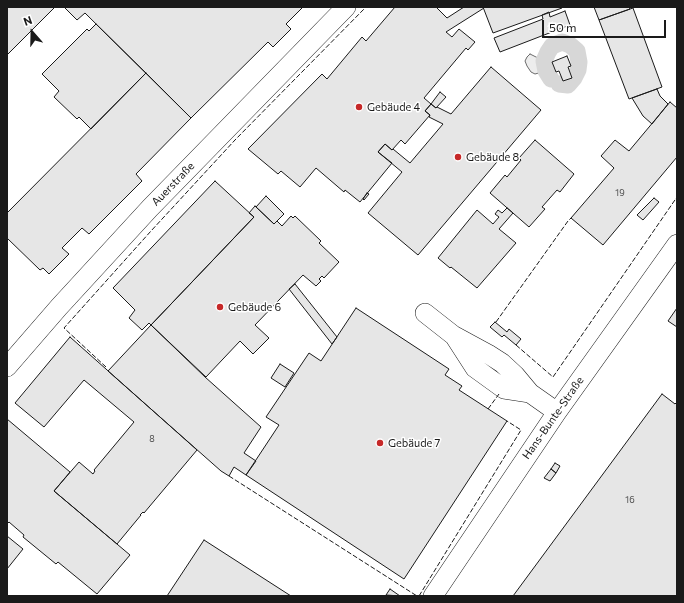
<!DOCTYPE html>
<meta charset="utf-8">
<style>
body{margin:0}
#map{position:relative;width:684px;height:603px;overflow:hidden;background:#fff;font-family:Commissioner,sans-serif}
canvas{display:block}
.frame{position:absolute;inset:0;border:8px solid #1a1a1a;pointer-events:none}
.north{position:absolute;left:12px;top:12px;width:40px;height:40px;-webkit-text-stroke:3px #fff;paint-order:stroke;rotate:340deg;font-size:11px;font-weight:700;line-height:16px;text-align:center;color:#1a1a1a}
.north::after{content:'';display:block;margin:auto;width:14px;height:18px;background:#1a1a1a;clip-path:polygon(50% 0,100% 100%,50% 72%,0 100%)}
.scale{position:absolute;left:542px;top:20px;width:124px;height:18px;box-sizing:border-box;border:2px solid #1a1a1a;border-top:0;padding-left:5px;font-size:12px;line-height:14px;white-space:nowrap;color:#1a1a1a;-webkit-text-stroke:3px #fff;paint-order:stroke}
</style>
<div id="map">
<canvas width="684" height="603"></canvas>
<div class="frame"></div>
<div class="north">N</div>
<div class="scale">50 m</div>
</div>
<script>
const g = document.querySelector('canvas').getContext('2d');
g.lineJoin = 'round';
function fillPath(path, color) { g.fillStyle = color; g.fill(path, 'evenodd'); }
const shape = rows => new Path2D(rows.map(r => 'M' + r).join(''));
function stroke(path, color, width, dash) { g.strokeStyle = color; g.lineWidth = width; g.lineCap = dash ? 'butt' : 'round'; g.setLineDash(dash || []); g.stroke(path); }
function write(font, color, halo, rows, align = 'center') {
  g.font = font + ' Commissioner,sans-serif'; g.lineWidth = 3; g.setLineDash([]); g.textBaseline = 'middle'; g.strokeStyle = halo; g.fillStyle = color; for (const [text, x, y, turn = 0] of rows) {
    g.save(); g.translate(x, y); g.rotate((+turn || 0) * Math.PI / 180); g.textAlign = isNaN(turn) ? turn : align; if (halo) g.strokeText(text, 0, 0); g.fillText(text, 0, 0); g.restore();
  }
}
const green = shape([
 [530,54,544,61,546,71,535,74,531,72,527,66,525,61,527,57,530,54]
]);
const canal = shape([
 [551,79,546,71,544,61,548,52,552,46,562,42,570,45,577,51,579,62,578,70,574,78,568,85,559,84]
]);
const building = shape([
 [7,7,55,7,7,55,7,7],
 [64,7,303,7,286,24,291,29,273,47,268,42,191,118,85,13,77,20,64,7],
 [395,7,436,7,447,18,464,7,483,7,484,8,446,32,452,37,459,29,475,42,468,50,466,48,424,98,431,104,425,111,430,115,405,144,401,140,392,150,385,144,378,152,392,163,360,202,345,190,344,192,316,168,300,187,281,171,278,174,248,149,322,74,327,79,362,37,366,41,395,7],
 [483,7,562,7,562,8,493,33,483,7],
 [594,7,629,7,630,9,599,20,594,7],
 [633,8,662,87,629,99,599,20,633,8],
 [565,11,570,25,500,52,494,38,543,19,542,15,549,12,550,17,565,11],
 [96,24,146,73,91,129,79,117,77,119,54,97,59,91,42,74,87,29,89,31,96,24],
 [567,56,571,66,568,67,572,78,563,81,559,71,556,72,552,62,567,56],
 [491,67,541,110,418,255,368,213,402,172,378,152,385,144,392,150,393,149,410,163,443,124,429,117,430,115,425,111,431,104,436,108,437,107,451,114,491,67],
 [146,73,191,118,136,174,142,181,89,234,82,228,62,248,69,254,49,274,43,268,40,270,7,238,7,213,146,73],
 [657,89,660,96,668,104,652,124,643,116,632,98,657,89],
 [440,92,446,97,436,108,431,104,440,92],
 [670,102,677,108,677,157,603,245,571,218,614,168,601,156,615,140,629,151,670,102],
 [535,140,574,174,560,192,557,190,542,207,545,209,529,227,490,193,505,175,507,177,521,160,519,158,535,140],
 [215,181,254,217,151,325,149,323,142,330,129,318,135,310,113,288,215,181],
 [367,193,369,194,364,200,363,199,367,193],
 [266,196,284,214,274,224,256,207,266,196],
 [654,198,659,202,643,220,637,215,654,198],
 [255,206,274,224,277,221,282,226,291,216,293,218,295,216,321,241,319,243,339,262,324,278,322,276,319,279,321,281,316,286,303,275,255,325,269,338,253,354,240,341,206,377,151,325,254,217,249,213,255,206],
 [507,208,513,213,499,229,516,243,477,288,451,267,450,268,438,258,477,210,493,224,499,217,495,214,498,210,502,213,507,208],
 [295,284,337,337,332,344,289,289,295,284],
 [356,308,449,369,445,375,462,386,459,390,507,421,404,579,246,475,279,425,266,417,309,353,321,361,356,308],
 [677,308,677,327,668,321,677,308],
 [495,322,507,332,509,329,521,339,516,345,504,335,502,337,490,327,495,322],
 [151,325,205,377,261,427,244,453,256,461,246,475,234,467,229,476,221,471,108,371,151,325],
 [70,337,197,450,144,513,143,512,140,515,141,515,117,544,54,491,79,462,93,474,95,471,94,470,134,422,84,380,44,427,15,403,70,337],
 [280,364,294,373,285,387,271,378,280,364],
 [662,394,675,404,677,402,677,596,513,596,662,394],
 [7,419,70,472,54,491,130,555,97,594,58,562,56,564,23,537,24,535,9,522,7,524,7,419],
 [555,463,560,466,556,473,551,469,555,463],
 [551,469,556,473,550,481,544,478,551,469],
 [7,536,23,549,7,569,7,536],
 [204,540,291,596,167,596,204,540],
 [390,589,400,596,386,595,390,589]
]);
const minor = shape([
 [425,313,453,335,488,354,502,363,515,375,530,393,557,412],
 [455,337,475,368,504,389,530,393],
 [7,367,59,307,150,208,346,7],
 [433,596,557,412,677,244]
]);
const fence = shape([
 [496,322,568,221,571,218],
 [516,345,553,377,677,197],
 [106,367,64,328,151,231,235,140,366,7],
 [488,409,499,394],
 [229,476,417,596],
 [419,596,521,430,507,421]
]);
const markers = [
 [359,107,4,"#c62828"],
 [458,157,4,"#c62828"],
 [220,307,4,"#c62828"],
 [380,443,4,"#c62828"]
];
const numberNames = [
 ["19",620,193],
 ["8",152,439],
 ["16",630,500]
];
const poiNames = [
 ["Gebäude 4",367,107],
 ["Gebäude 8",466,157],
 ["Gebäude 6",228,307],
 ["Gebäude 7",388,443]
];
const streetNames = [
 ["Auerstraße",173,184,-46],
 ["Hans-Bunte-Straße",553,418,-55]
];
fillPath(green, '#ededed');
stroke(green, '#6a6a6a', 1);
stroke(canal, '#d7d7d7', 17);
fillPath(building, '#e6e6e6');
stroke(building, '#1a1a1a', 1);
stroke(minor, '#1a1a1a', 20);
stroke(minor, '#fff', 19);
stroke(fence, '#1a1a1a', 1, [5, 2]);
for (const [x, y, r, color] of markers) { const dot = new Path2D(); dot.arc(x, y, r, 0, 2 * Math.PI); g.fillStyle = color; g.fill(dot); stroke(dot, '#fff', 1.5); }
write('9px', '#4d4d4d', null, numberNames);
write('11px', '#1a1a1a', '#fff', poiNames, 'left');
write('11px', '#1a1a1a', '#fff', streetNames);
</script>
